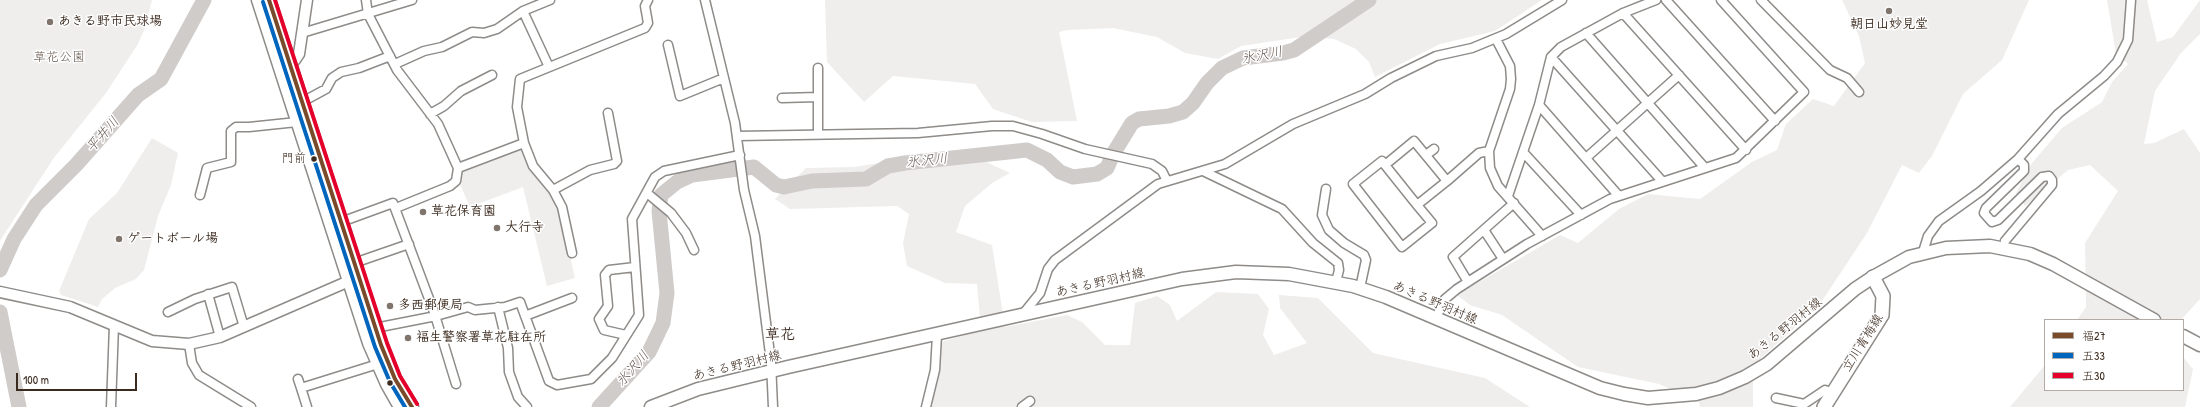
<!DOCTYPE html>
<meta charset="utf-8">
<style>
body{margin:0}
#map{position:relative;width:2200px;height:407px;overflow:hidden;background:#fff;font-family:"Patrick Hand","Klee One",sans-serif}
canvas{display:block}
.legend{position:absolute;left:2044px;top:319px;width:140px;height:72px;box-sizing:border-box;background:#fff;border:1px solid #b1aaa5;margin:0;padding:5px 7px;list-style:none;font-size:12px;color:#3b2a1e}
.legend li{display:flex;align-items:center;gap:8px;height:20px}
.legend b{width:20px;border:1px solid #b1aaa5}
.scale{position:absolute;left:16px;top:373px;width:121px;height:18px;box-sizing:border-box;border:2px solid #3b2a1e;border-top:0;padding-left:5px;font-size:12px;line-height:14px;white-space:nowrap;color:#3b2a1e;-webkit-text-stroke:3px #fff;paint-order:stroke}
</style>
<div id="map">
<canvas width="2200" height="407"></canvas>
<ul class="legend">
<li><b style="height:5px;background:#7a4b2a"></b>福27</li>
<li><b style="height:5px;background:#0065bd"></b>五33</li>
<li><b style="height:5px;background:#e4002b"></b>五30</li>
</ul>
<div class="scale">100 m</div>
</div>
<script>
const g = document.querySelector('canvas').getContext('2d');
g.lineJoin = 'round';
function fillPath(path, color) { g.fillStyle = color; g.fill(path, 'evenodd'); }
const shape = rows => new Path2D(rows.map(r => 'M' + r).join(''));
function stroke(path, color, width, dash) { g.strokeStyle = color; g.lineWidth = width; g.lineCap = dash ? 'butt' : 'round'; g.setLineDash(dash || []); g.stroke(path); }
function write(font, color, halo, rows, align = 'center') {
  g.font = font + ' "Patrick Hand","Klee One",sans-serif'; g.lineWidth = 3; g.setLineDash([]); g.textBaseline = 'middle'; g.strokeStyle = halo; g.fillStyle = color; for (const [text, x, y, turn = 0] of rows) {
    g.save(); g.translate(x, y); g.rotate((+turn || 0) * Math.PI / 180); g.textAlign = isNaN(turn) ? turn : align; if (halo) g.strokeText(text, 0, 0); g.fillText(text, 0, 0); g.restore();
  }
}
const green = shape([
 [0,0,152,0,145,28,138,44,106,93,53,159,0,241],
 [825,0,1542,0,1495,31,1440,44,1375,77,1369,62,1356,49,1334,39,1307,36,1241,46,1218,59,1185,53,1157,37,1113,28,1068,30,1059,32,1077,121,1032,122,993,109,975,84,893,76,864,102,827,62],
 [1842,0,2029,0,2002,60,1963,94,1932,156,1919,173,1902,165,1867,233,1818,307,1753,365,1753,407,1700,407,1699,402,1659,384,1578,367,1502,315,1470,305,1457,295,1560,235,1578,243,1619,209,1648,194,1700,199,1752,162,1777,150,1786,124,1813,99,1834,106,1865,63,1859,36],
 [2107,0,2147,0,2157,42,2173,37,2200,0,2200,34,2181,53,2155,91,2144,144,2154,143,2184,129,2200,153,2200,299,2181,320,2077,320,2086,307,2085,243,2118,191,2090,165,2068,170,2025,206,2016,193,2032,163,2062,128,2102,102,2112,82,2128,64,2116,54],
 [152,138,178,153,171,185,158,216,144,270,136,279,115,288,102,299,98,307,61,295,59,291,89,219,117,193],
 [522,146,559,209,575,278,547,286,523,187,470,207,459,182,462,168],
 [980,159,1010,173,992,183,965,206,956,232,992,245,1005,327,1067,315,1082,322,1105,345,1130,345,1135,303,1157,296,1170,305,1177,321,1216,292,1258,294,1269,309,1263,335,1274,355,1307,343,1280,308,1279,295,1318,298,1373,353,1485,378,1530,407,932,407,941,342,981,330,977,284,945,283,907,266,903,243,909,214,897,206,790,209,775,199,806,168,854,167,897,160],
 [2183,357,2193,369,2185,407,2010,407,2045,365,2045,390,2183,390]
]);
const river = shape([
 [0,270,14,239,36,205,76,165,138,95,161,79,204,0],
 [0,312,19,407],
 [599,407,649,352,663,323,667,293,659,211,661,195,677,182,692,175,754,167,776,185,784,187,812,181,866,179,888,166,905,163,1027,150,1047,160,1060,172,1073,177,1097,174,1107,168,1113,154,1132,123,1139,119,1169,116,1183,112,1193,103,1207,83,1222,68,1243,58,1283,53,1294,50,1369,0]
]);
const minor = shape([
 [366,0,368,14,397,70,438,124,458,168,524,143,517,107,520,79,645,28,648,23,645,6,648,0],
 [705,0,735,123,744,190,755,236,771,362,773,407],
 [1666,0,1775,121],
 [1761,0,1830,70,1847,78,1859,92],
 [523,11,549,67],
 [1623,13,1746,150],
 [302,33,412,0],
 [1586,33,1705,168],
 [1496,39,1510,66,1511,79,1510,89,1489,151,1490,168,1498,186,1542,236],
 [668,45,680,96,724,78],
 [1551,57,1662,181],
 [395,64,424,51,442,47,472,32,484,33,497,29,523,11,550,0],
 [818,68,818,134],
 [782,98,818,97],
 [302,102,326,89,332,78,341,72,359,68,390,56],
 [1539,105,1618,195],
 [430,114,444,106,461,91,492,75],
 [737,136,918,133,992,126,1013,126,1042,134,1085,149,1152,164,1162,171,1167,181],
 [1414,141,1447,181,1417,205,1432,223,1402,247,1353,184,1382,161,1385,165,1414,141],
 [524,143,533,166,553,190,590,170,614,164,617,161,608,113],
 [1523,152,1581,215],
 [1426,155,1434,149],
 [1586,158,1679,75],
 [1385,165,1417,205],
 [1203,171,1282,209,1313,243,1338,263,1339,270,1336,282],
 [1447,181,1479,153,1489,151],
 [1326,189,1322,215,1329,230,1344,243,1364,255,1366,260,1360,288],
 [553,190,562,207,572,253],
 [647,193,671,213,686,233,694,250],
 [200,195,207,168,231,162,231,131,236,127,249,127,297,122],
 [1508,196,1539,105,1551,57,1561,47,1623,13,1656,0],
 [396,208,450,186,456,181,458,168],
 [341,222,393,203,434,312,456,384],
 [1484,230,1503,259],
 [2005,241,2052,185,2052,180,2049,176,2042,177,1998,220,1992,222,1984,213,1986,208,2024,171,2024,165,2018,159],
 [1923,252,1928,236,1939,221,1981,191,2018,159,2058,114,2104,76,2117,62,2128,40,2131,0],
 [354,263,409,244],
 [1468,282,1453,257,1514,203],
 [208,294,220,337],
 [498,307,508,348,509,372,518,397,527,407],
 [168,312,195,299,232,287,244,327],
 [1023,314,1040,293,1048,269,1055,260,1158,184,1225,164,1293,124,1365,94,1391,78,1436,56,1472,48,1506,34,1562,0],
 [525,316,572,298],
 [1436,318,1445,299,1457,289,1527,244,1610,199,1736,158,1804,92,1721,0],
 [375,328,436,316,468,307,475,310,505,307,520,302,549,381,557,385,591,379,612,358,639,315,632,219,655,177,664,171,740,155],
 [626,335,604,330,599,319,608,306,605,275,609,270,635,267],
 [189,344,192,363,199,375,251,407],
 [298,379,301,388],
 [1776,398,1804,404,1825,390,1832,392],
 [111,407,114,325],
 [307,407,301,388,378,364],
 [926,407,935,370,937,335],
 [1022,407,1030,401]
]);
const tertiary = shape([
 [283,65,295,60,299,54,307,0],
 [0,292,70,307,152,341,189,344,220,337,356,278]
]);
const secondary = shape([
 [258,0,369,343,387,384,400,407],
 [269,0,381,345,395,379,412,407],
 [2183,336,2200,345],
 [651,407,698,389,788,367,1182,279,1236,272,1289,274,1353,286,1386,297,1600,388,1624,394,1648,398,1696,394,1719,388,1745,377,1767,364,1855,289,1873,277,1909,257,1946,248,1990,246,2030,254,2053,264,2154,320]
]);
const primary = shape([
 [1824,407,1882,315,1883,296,1873,277]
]);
const bus1 = shape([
 [269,0,381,345,395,379,412,407]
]);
const bus2 = shape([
 [263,2,375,347,390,382,405,407]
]);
const bus3 = shape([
 [275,0,387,343,400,376,417,404]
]);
const markers = [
 [1889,11,4,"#80756d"],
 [50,22,4,"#80756d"],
 [314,159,3.5,"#3b2a1e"],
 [423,212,4,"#80756d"],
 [497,228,4,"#80756d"],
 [119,239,4,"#80756d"],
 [390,306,4,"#80756d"],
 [408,338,4,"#80756d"],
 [390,383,3.5,"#3b2a1e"]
];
const busNames = [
 ["門前",306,159]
];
const poiNames = [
 ["あきる野市民球場",58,22],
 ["朝日山妙見堂",1889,25,"center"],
 ["草花保育園",431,212],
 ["大行寺",505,228],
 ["ゲートボール場",127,239],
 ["多西郵便局",398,306],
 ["福生警察署草花駐在所",416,338]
];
const parkNames = [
 ["草花公園",59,58]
];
const streetNames = [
 ["あきる野羽村線",1100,283,-13],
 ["あきる野羽村線",1435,303,23],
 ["あきる野羽村線",1785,329,-39],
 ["立川青梅線",1863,343,-58],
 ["あきる野羽村線",737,366,-14]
];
const waterNames = [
 ["氷沢川",1262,56,-11],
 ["平井川",103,135,-49],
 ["氷沢川",927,161,-6],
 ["氷沢川",633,369,-49]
];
const quarterNames = [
 ["草花",780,335]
];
fillPath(green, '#efeeed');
stroke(river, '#d0ccca', 15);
stroke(minor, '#8e8b88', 11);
stroke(tertiary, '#8e8b88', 13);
stroke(secondary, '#8e8b88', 15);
stroke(primary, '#8e8b88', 16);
stroke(minor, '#fff', 8);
stroke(tertiary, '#fff', 10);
stroke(secondary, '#fff', 12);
stroke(primary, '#fff', 13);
stroke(bus1, '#7a4b2a', 4);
stroke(bus2, '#0065bd', 4);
stroke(bus3, '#e4002b', 4);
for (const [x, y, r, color] of markers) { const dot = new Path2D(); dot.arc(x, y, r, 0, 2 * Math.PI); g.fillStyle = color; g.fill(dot); stroke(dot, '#fff', 1.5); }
write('12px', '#3b2a1e', '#fff', busNames, 'right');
write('bold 13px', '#3b2a1e', '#fff', poiNames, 'left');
write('13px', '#65584e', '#fff', parkNames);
write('13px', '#3b2a1e', '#fff', streetNames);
write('italic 14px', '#685b52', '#fff', waterNames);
write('bold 15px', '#3b2a1e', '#fff', quarterNames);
</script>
